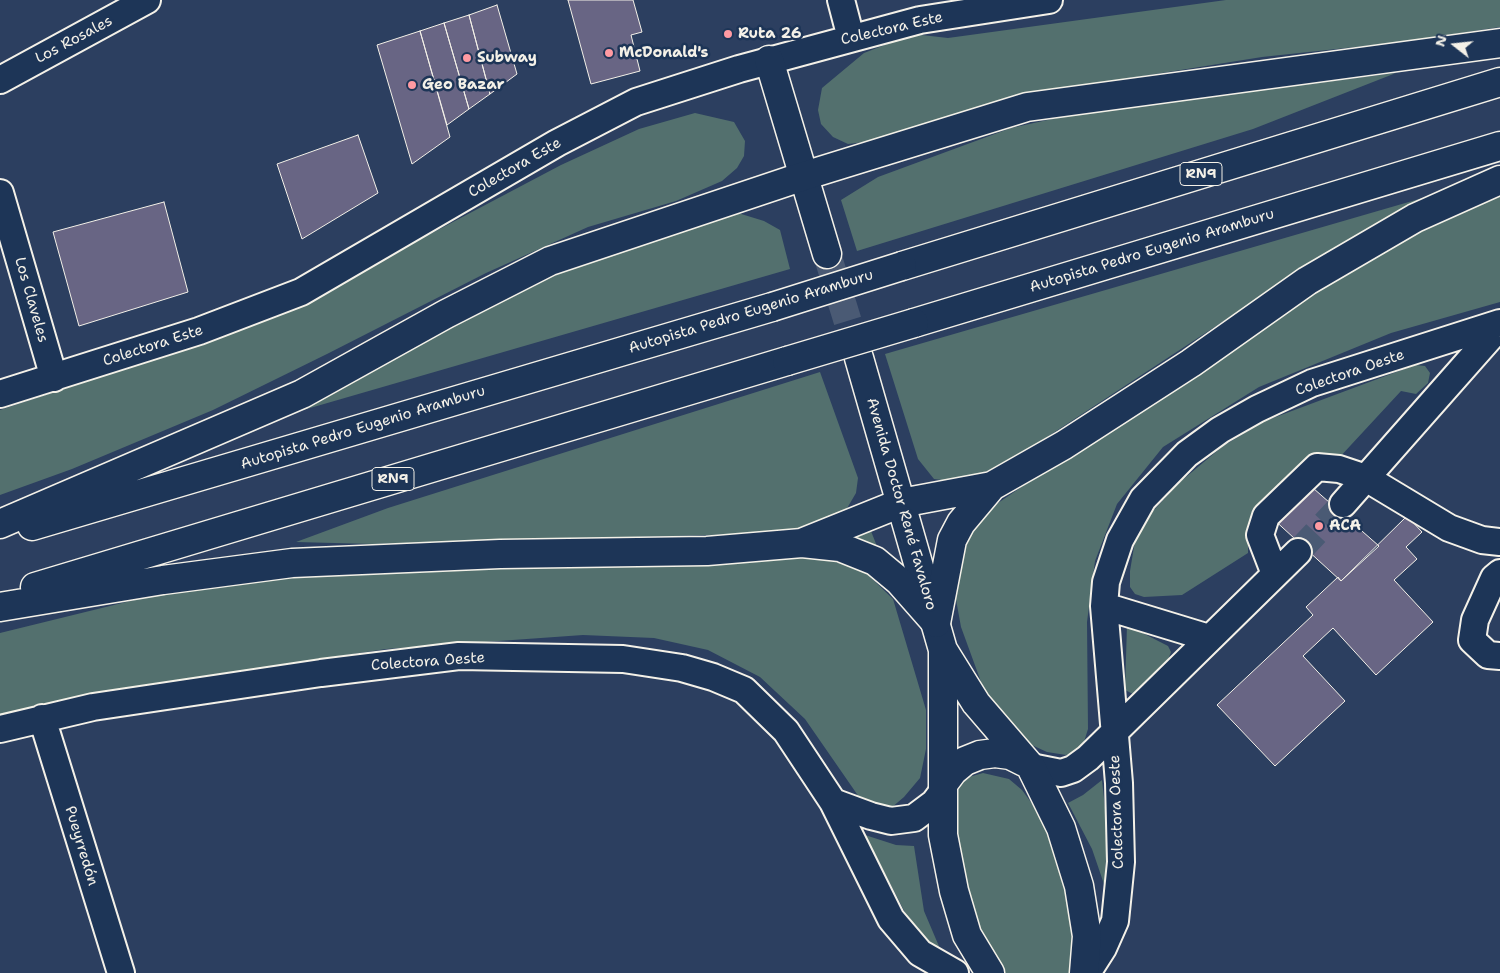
<!DOCTYPE html>
<meta charset="utf-8">
<style>
body{margin:0}
#map{position:relative;width:1500px;height:973px;overflow:hidden;background:#2c3f60;font-family:"Shantell Sans",sans-serif}
canvas{display:block}
.north{position:absolute;left:1430px;top:20px;width:50px;height:50px;-webkit-text-stroke:4px #1d3557;paint-order:stroke;rotate:286deg;font-size:14px;font-weight:700;line-height:20px;text-align:center;color:#f4f1e8}
.north::after{content:'';display:block;margin:auto;width:18px;height:22px;background:#f4f1e8;clip-path:polygon(50% 0,100% 100%,50% 72%,0 100%)}
</style>
<div id="map">
<canvas width="1500" height="973"></canvas>
<div class="north">N</div>
</div>
<script>
const g = document.querySelector('canvas').getContext('2d');
g.lineJoin = 'round';
function fillPath(path, color) { g.fillStyle = color; g.fill(path, 'evenodd'); }
const shape = rows => new Path2D(rows.map(r => 'M' + r).join(''));
function stroke(path, color, width, dash) { g.strokeStyle = color; g.lineWidth = width; g.lineCap = dash ? 'butt' : 'round'; g.setLineDash(dash || []); g.stroke(path); }
function write(font, color, halo, rows, align = 'center') {
  g.font = font + ' "Shantell Sans",sans-serif'; g.lineWidth = 5; g.setLineDash([]); g.textBaseline = 'middle'; g.strokeStyle = halo; g.fillStyle = color; for (const [text, x, y, turn = 0] of rows) {
    g.save(); g.translate(x, y); g.rotate((+turn || 0) * Math.PI / 180); g.textAlign = isNaN(turn) ? turn : align; if (halo) g.strokeText(text, 0, 0); g.fillText(text, 0, 0); g.restore();
  }
}
const green = shape([
 [1226,0,1500,0,1500,27,1402,42,1262,57,1068,88,969,110,865,142,848,144,833,137,821,124,818,110,822,88,864,53,913,34,948,38],
 [1396,73,1253,129,857,251,841,200,878,177,1011,128,1084,112],
 [695,113,734,122,745,141,744,156,737,168,722,181,676,201,588,227,486,273,327,354,213,410,72,469,0,495,0,410,236,332,307,299,561,165,639,129],
 [1500,193,1500,302,1391,333,1259,387,1163,447,1117,504,1095,561,1087,622,1088,729,1083,745,1071,754,1066,755,1047,752,1025,742,988,701,961,627,953,583,970,530,998,503,1271,317,1389,245],
 [1426,197,1344,242,1006,464,957,482,934,479,918,459,885,354],
 [738,213,764,221,780,230,790,269,248,426,573,263],
 [1415,365,1425,366,1430,373,1428,383,1416,394,1401,391,1338,459,1323,453,1248,526,1248,553,1182,595,1144,597,1135,594,1130,587,1130,571,1135,541,1153,511,1180,482,1223,446,1265,421],
 [820,372,858,478,856,493,846,510,823,524,787,533,372,544,296,542,388,508],
 [869,526,880,554,845,537],
 [805,558,842,561,864,571,893,599,926,710,926,749,920,778,904,797,891,808,875,808,859,797,805,719,760,677,708,650,654,638,583,635,386,649,254,669,45,707,0,717,0,633,179,589,288,577,588,562],
 [1127,625,1168,646,1171,652,1168,660,1135,695,1125,690],
 [983,773,1009,779,1022,790,1036,809,1052,844,1063,876,1071,918,1074,945,1071,973,1001,973,975,927,956,857,953,798,960,785,969,777],
 [1102,780,1107,826,1105,887,1092,849,1068,803,1083,795],
 [865,835,896,845,914,846,924,911,941,951,923,939,911,924]
]);
const building = shape([
 [568,0,633,0,642,32,631,35,640,71,591,84,568,0],
 [497,5,517,74,490,94,469,15,497,5],
 [469,15,490,94,469,109,444,23,469,15],
 [444,23,469,109,447,125,420,31,444,23],
 [420,31,450,137,412,164,377,45,420,31],
 [358,135,378,193,302,239,277,164,358,135],
 [164,202,188,292,79,326,53,232,164,202],
 [1305,481,1379,546,1341,581,1271,517,1305,481],
 [1407,516,1422,532,1406,547,1417,559,1394,580,1433,622,1376,675,1333,628,1303,656,1345,701,1275,766,1217,705,1313,615,1306,607,1338,577,1341,581,1407,516]
]);
const minorTunnel = shape([
 [1298,552,1343,504]
]);
const majorTunnel = shape([
 [827,254,859,358]
]);
const minor = shape([
 [841,0,851,38],
 [0,80,147,0],
 [0,193,54,378],
 [0,394,199,331,301,292,557,143,636,102,739,69,920,20,1049,0],
 [1343,504,1500,326],
 [1500,573,1494,578,1475,620,1472,640,1488,655,1500,656],
 [1275,574,1260,535,1266,516,1317,467,1339,469,1366,478,1449,528,1482,540,1500,542],
 [1104,606,1209,638],
 [42,718,121,973],
 [0,729,93,707,321,673,459,656,623,659,682,668,713,677,744,690,786,731,833,802,891,919,920,953,955,973],
 [1031,767,1061,773,1073,769,1088,758,1298,552],
 [833,802,871,816,891,821,914,818,934,803,943,791],
 [1087,973,1103,948,1115,921,1121,862,1119,783,1104,606,1106,582,1120,540,1143,499,1187,454,1220,430,1257,409,1312,383,1500,323]
]);
const major = shape([
 [769,60,827,254],
 [859,358,943,650,943,835,954,891,967,935,990,973],
 [943,650,976,703,1031,767,1061,828,1079,886,1087,936,1084,973],
 [944,783,953,771,965,761,980,755,995,753,1010,755,1024,762]
]);
const highway = shape([
 [902,266,1500,82],
 [914,323,1500,146],
 [0,524,302,394,446,314,550,261,804,176,1027,107,1500,43],
 [32,526,772,307],
 [804,542,901,503,992,486,1064,445,1191,363,1307,281,1415,218,1500,180],
 [35,587,787,361],
 [0,607,163,580,292,563,500,554,707,551,802,543,840,547,875,561,899,581,936,623],
 [936,623,952,540,961,523,992,486]
]);
const highwayBridge = shape([
 [772,307,902,266],
 [787,361,914,323]
]);
const markers = [
 [728,34,5,"#ff9aa2"],
 [609,53,5,"#ff9aa2"],
 [467,58,5,"#ff9aa2"],
 [412,85,5,"#ff9aa2"],
 [1319,526,5,"#ff9aa2"]
];
const shields = [
 [1201,174,42],
 [393,479,42]
];
const shieldNames = [
 ["RN9",1201,174],
 ["RN9",393,479]
];
const streetNames = [
 ["Colectora Este",892,29,-13],
 ["Los Rosales",74,40,-28],
 ["Colectora Este",515,168,-30],
 ["Autopista Pedro Eugenio Aramburu",1152,251,-17],
 ["Los Claveles",31,300,74],
 ["Autopista Pedro Eugenio Aramburu",751,312,-17],
 ["Colectora Este",153,346,-18],
 ["Colectora Oeste",1350,373,-19],
 ["Autopista Pedro Eugenio Aramburu",363,428,-17],
 ["Avenida Doctor René Favaloro",901,504,74],
 ["Colectora Oeste",428,662,-4],
 ["Colectora Oeste",1117,812,-92],
 ["Pueyrredón",81,846,73]
];
const poiNames = [
 ["Ruta 26",738,34],
 ["McDonald's",619,53],
 ["Subway",477,58],
 ["Geo Bazar",422,85],
 ["ACA",1329,526]
];
fillPath(green, '#53706e');
fillPath(building, '#686584');
stroke(building, '#f4f1e8', 1);
stroke(minorTunnel, '#4a5a74', 26, [26, 13]);
stroke(majorTunnel, '#4a5a74', 28, [28, 14]);
stroke(minor, '#f4f1e8', 30);
stroke(major, '#f4f1e8', 31);
stroke(highway, '#f4f1e8', 31);
stroke(minor, '#1d3557', 26);
stroke(major, '#1d3557', 28);
stroke(highway, '#1d3557', 28);
stroke(highwayBridge, '#f4f1e8', 31, []);
stroke(highwayBridge, '#1d3557', 28);
for (const [x, y, r, color] of markers) { const dot = new Path2D(); dot.arc(x, y, r, 0, 2 * Math.PI); g.fillStyle = color; g.fill(dot); stroke(dot, '#1d3557', 2); }
for (const [x, y, w] of shields) { const box = new Path2D(); box.roundRect(x - w / 2, y - 11.5, w, 23, 4); g.fillStyle = '#1d3557'; g.fill(box); stroke(box, '#f4f1e8', 1); }
write('bold 14px', '#f4f1e8', null, shieldNames);
write('15px', '#f4f1e8', '#1d3557', streetNames);
write('bold 15px', '#f4f1e8', '#1d3557', poiNames, 'left');
</script>
